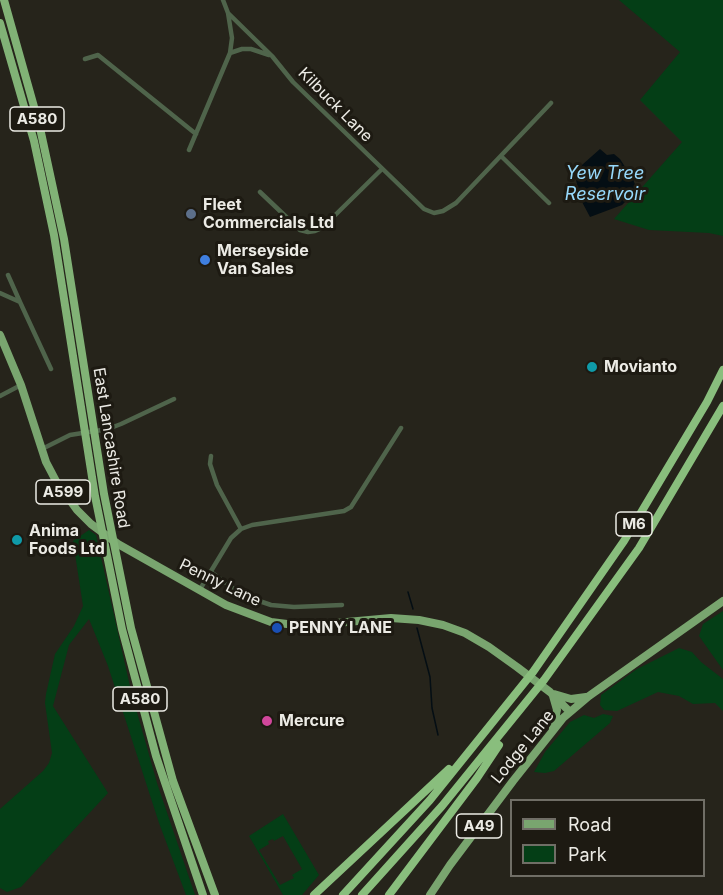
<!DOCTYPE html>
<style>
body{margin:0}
#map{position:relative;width:723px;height:895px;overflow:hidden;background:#26241b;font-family:Inter,sans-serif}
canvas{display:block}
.legend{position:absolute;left:510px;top:799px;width:195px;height:78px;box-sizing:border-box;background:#1d1a12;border:2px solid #706e66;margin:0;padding:8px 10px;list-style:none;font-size:18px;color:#ecebe5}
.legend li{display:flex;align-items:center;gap:12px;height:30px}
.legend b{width:30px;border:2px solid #706e66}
</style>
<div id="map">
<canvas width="723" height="895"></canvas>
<ul class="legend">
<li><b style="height:8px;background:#79a56f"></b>Road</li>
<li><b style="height:16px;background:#043e16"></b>Park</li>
</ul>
</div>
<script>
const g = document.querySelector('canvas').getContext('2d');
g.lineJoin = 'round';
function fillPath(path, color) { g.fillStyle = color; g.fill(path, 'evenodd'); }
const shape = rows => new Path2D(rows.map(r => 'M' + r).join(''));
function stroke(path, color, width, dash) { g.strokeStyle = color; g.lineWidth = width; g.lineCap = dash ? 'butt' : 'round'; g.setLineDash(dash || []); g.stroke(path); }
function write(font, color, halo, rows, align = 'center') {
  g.font = font + ' Inter,sans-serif'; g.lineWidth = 6; g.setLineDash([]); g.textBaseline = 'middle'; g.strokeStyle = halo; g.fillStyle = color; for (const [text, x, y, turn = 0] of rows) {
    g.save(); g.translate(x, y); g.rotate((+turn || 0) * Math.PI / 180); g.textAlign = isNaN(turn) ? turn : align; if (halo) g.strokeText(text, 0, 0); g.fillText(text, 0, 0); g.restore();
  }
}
const green = shape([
 [619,0,723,0,723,236,709,233,649,230,614,219,682,142,640,100,680,52],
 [89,530,96,535,131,691,157,783,195,895,186,895,159,823,108,666,89,619,69,645,53,706,108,793,21,887,7,892,0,888,0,809,43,771,49,763,52,753,45,703,46,694,55,654,74,626,83,606,73,541],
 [723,611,723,670,699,636,703,624],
 [679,648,692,652,701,662,723,679,723,711,715,703,693,704,679,696,658,692,617,711,604,710,600,705,601,695,637,669],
 [603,714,613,716,610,723,554,771,545,773,534,772,545,752,570,722,584,715,594,718],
 [283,814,319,875,302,895,283,895,249,836],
 [283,836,302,869,292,875,294,878,280,885,259,850,269,844,268,841,273,839,274,841]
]);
const water = shape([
 [600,149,607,155,614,154,620,159,633,179,637,190,622,205,590,217,581,200,574,172]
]);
const stream = shape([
 [408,592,413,609],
 [417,628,430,677,432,708,438,735]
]);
const minor = shape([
 [228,13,272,56,293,82,424,209,434,213,443,211,456,203,551,103],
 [230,53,242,49,251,49,269,55],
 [85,59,98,55,196,134],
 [189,150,230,53,232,38,228,13,223,0],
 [501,156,549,203],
 [260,192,300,230,308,232,315,231,322,228,382,169],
 [0,293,20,302,8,275],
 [20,302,51,369],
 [0,396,21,385],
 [42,449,70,435,108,429,121,424,174,399],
 [211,456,210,464,217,485,241,529],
 [211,572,242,595,271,605,294,607,342,605],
 [199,591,231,538,241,529,252,525,344,511,351,507,401,428]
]);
const primary = shape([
 [0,335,21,385,46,462,56,481,77,510,91,524,118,544,226,605,271,622,303,626,391,618,419,620,443,625,465,633,489,647,517,667,550,692,570,712],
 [554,694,571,699,586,697],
 [553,696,557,710,553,728],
 [430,895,450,865,513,781,563,718,589,696,723,601]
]);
const trunk = shape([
 [4,0,40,128,64,239,104,494,131,628,173,781,215,895],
 [0,23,34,141,54,235,95,496,122,629,156,756,203,895]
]);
const motorway = shape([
 [314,895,449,769],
 [343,895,430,800,533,672,624,541,707,402,723,370],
 [362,895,442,806,544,680,639,548,723,406],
 [389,895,477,778,499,745]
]);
const markers = [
 [191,214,6,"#5c6f8a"],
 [205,260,6,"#3f7fe0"],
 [592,367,6,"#0f9aa8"],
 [17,540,6,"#0f9aa8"],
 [277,628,6,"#1a4fb4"],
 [267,721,6,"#d1479c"]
];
const shields = [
 [37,119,54],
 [63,492,54],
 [634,524,36],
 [140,699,54],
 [479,826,45]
];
const shieldNames = [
 ["A580",37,119],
 ["A599",63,492],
 ["M6",634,524],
 ["A580",140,699],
 ["A49",479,826]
];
const streetNames = [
 ["Kilbuck Lane",335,105,45],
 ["East Lancashire Road",111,448,81],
 ["Penny Lane",220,583,26],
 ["Lodge Lane",523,747,-51]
];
const poiNames = [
 ["Fleet",203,205],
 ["Commercials Ltd",203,223],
 ["Merseyside",217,251],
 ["Van Sales",217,269],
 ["Movianto",604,367],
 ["Anima",29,531],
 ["Foods Ltd",29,549],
 ["PENNY LANE",289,628],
 ["Mercure",279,721]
];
const waterNames = [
 ["Yew Tree",605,174],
 ["Reservoir",605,195]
];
fillPath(green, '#043e16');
fillPath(water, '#040e14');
stroke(stream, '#040e14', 1.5);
stroke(minor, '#4f644b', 4.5);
stroke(primary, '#79a56f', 8);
stroke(trunk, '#81b276', 8);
stroke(motorway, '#89be7d', 8);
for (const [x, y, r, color] of markers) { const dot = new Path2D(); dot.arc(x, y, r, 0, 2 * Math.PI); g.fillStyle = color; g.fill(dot); stroke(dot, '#1d1a12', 2); }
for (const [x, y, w] of shields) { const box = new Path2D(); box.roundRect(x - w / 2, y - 12, w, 24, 4.5); g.fillStyle = '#1d1a12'; g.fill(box); stroke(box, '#ecebe5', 1.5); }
write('bold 15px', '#ecebe5', null, shieldNames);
write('16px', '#ecebe5', '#1d1a12', streetNames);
write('bold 16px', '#ecebe5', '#1d1a12', poiNames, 'left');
write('italic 18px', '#97d9fb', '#1d1a12', waterNames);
</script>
